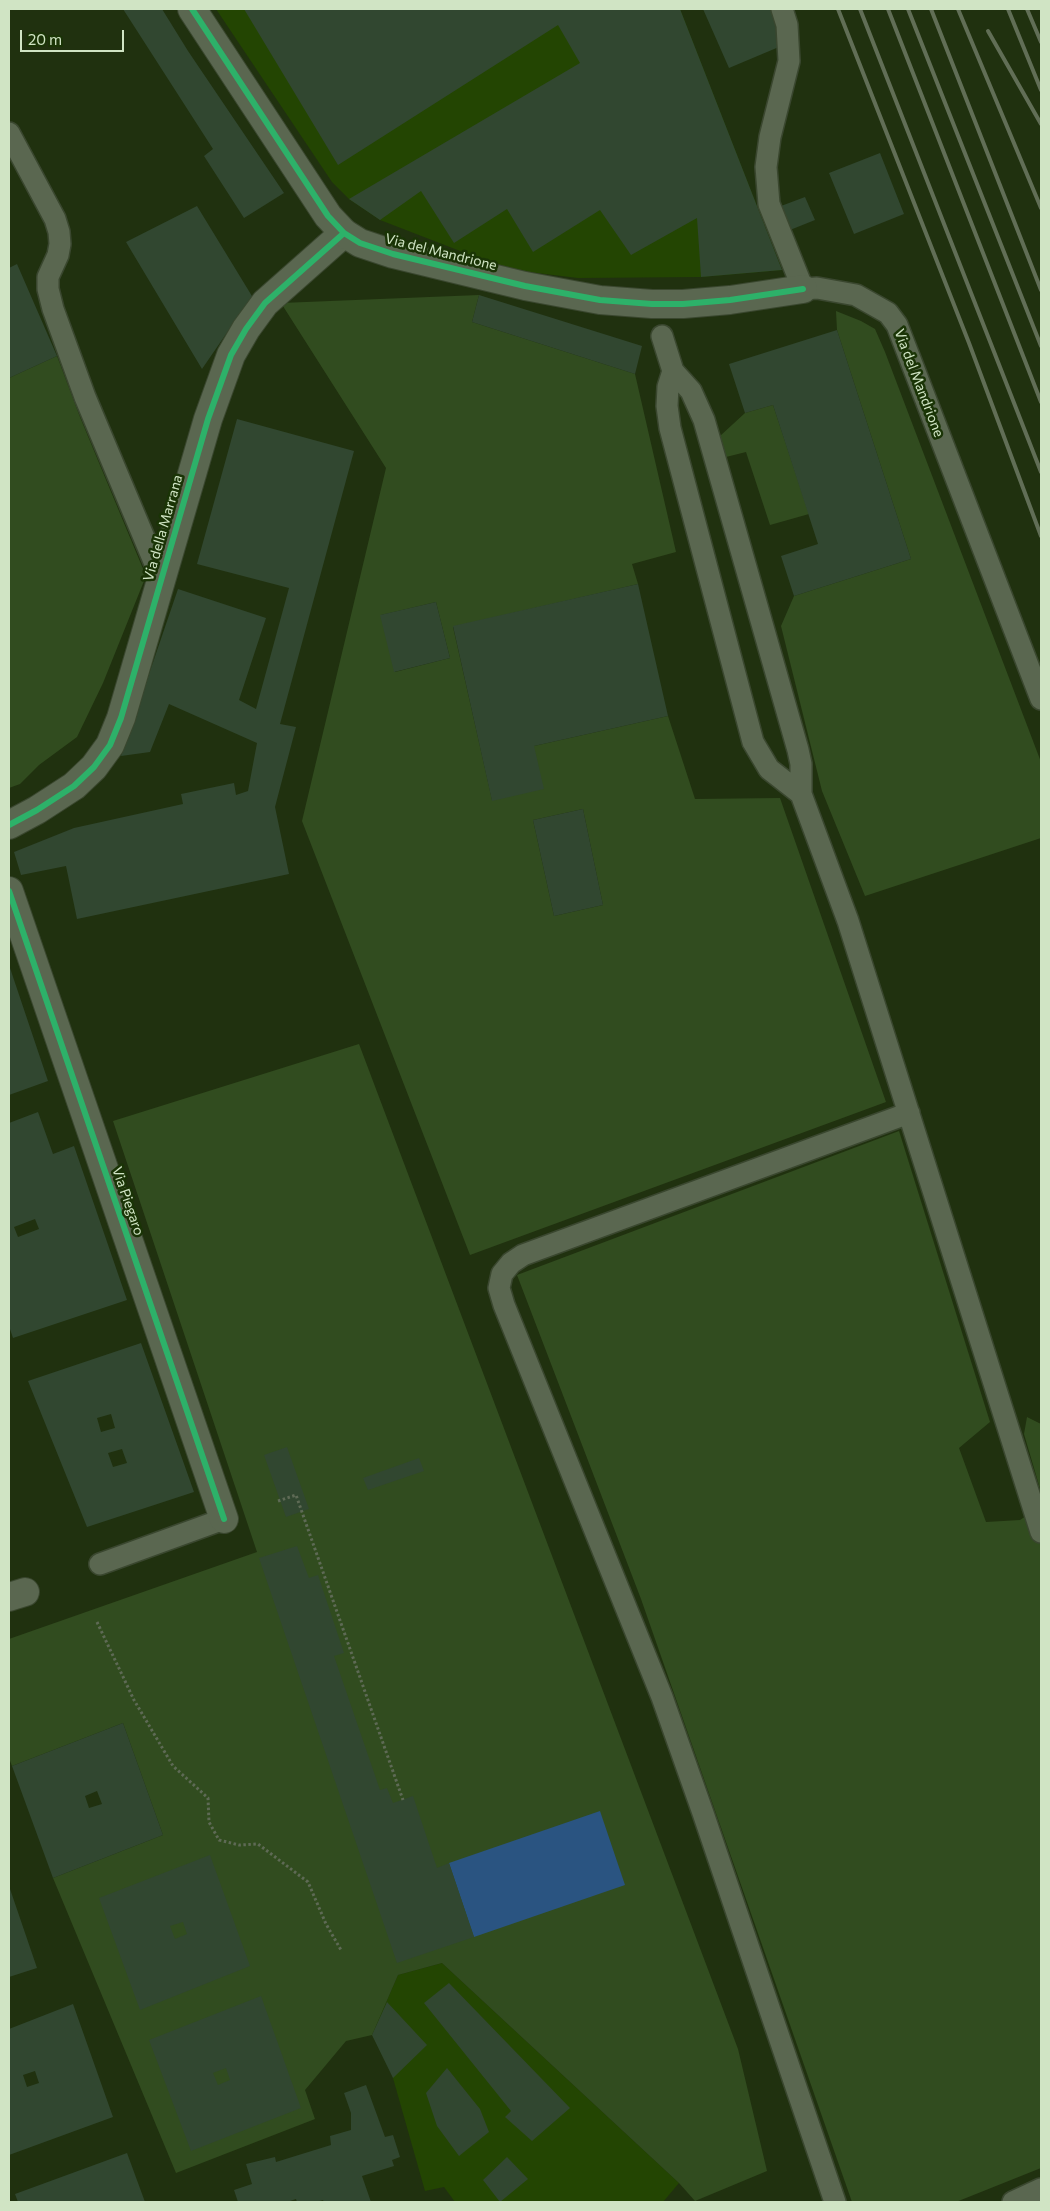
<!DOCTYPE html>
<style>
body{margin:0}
#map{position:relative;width:1050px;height:2211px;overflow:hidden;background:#20310f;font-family:Commissioner,sans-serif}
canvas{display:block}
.frame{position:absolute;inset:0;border:10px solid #d0e4c4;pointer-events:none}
.scale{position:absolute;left:20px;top:30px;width:104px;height:22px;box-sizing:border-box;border:2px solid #d0e4c4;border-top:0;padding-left:6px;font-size:15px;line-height:18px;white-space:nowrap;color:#d0e4c4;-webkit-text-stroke:4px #1a3406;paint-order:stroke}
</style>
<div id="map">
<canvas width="1050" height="2211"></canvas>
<div class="frame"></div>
<div class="scale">20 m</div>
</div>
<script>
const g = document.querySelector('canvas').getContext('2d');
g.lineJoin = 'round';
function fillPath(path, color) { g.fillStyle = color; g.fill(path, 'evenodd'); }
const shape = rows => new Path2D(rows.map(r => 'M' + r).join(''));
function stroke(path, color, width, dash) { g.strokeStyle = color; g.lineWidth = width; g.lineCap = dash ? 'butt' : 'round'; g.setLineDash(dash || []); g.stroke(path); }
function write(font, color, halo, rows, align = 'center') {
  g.font = font + ' Commissioner,sans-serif'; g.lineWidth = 5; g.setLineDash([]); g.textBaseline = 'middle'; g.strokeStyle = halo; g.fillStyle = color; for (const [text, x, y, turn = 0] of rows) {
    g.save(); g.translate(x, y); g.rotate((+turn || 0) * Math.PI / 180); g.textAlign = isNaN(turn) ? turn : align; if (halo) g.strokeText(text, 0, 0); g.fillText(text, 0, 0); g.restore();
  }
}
const built = shape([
 [216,9,680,9,782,270,701,277,578,278,521,271,486,261,380,220,349,199,332,182],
 [442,1963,679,2183,663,2202,455,2202,444,2187,425,2191,391,2071,372,2035,398,1975]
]);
const green = shape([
 [479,295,472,322,635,374,676,552,632,564,638,584,453,627,492,800,534,746,668,716,695,799,780,798,886,1102,470,1255,302,821,386,468,281,303],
 [436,602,450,658,395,672,381,615],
 [583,809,603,905,554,916,533,820],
 [836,311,861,321,875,329,885,352,1041,762,1041,838,865,896,822,791,781,626,794,596,911,559,837,330],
 [57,356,80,417,146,576,103,683,77,737,39,765,20,784,9,788,9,378],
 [773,405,809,514,770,525,746,452,726,457,720,436,745,413],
 [359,1044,738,2049,767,2171,695,2201,679,2183,442,1963,398,1975,372,2035,346,2041,305,2090,315,2119,176,2173,53,1878,163,1835,123,1723,12,1766,9,1758,9,1639,257,1552,113,1121],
 [899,1131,990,1422,959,1448,986,1522,1020,1520,1041,1506,1041,2168,956,2202,852,2202,641,1599,517,1275],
 [1027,1417,1041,1424,1041,1492,1024,1434]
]);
const water = shape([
 [600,1811,625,1885,474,1937,449,1863]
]);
const building = shape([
 [123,9,162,9,188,51,284,193,244,218,204,156,213,149],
 [244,9,680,9,782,270,701,277,697,218,631,255,600,210,533,252,507,209,454,243,421,191,380,220,349,199,580,63,558,25,338,165],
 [703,9,771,9,786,44,729,68],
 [880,153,904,214,854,234,829,173],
 [805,197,815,220,790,230,781,206],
 [197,206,255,301,237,318,202,369,126,242],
 [17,264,57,356,9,378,9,268],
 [479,295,642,346,635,374,472,322],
 [837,330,911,559,794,596,781,556,818,544,773,405,745,413,729,364],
 [237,419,354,451,280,724,296,727,275,807,289,874,77,919,66,866,21,875,14,852,74,828,183,804,181,794,234,783,236,795,248,791,257,743,169,704,150,752,121,756,178,589,266,618,239,700,256,709,289,588,197,564],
 [638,584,668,716,534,746,544,789,492,801,453,626],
 [436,602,450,658,394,672,380,615],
 [583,809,603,905,554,916,533,820],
 [9,965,48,1081,9,1095],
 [38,1112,53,1154,74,1146,127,1300,13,1338,9,1326,9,1123],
 [35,1219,39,1229,18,1237,14,1227],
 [141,1343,194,1492,87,1527,28,1381],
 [111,1414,115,1428,101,1432,97,1418],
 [122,1449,127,1463,113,1467,108,1453],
 [287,1447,309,1509,286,1517,264,1455],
 [419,1458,424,1471,368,1490,363,1478],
 [297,1546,309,1578,318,1575,344,1653,334,1656,380,1790,387,1788,393,1803,413,1796,437,1868,449,1863,474,1937,397,1963,259,1558],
 [123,1723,163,1835,53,1878,12,1766],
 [97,1791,102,1804,89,1808,85,1796],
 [210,1855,250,1966,140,2010,99,1898],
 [183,1922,187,1934,175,1939,170,1926],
 [9,1886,37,1968,9,1977],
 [449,1983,570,2108,532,2141,505,2117,511,2111,424,2003],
 [261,1996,301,2108,191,2151,149,2040],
 [226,2068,230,2080,218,2085,213,2073],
 [387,2002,427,2045,393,2078,372,2035],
 [73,2004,113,2117,9,2155,9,2029],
 [35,2071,39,2083,27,2087,23,2075],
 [447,2068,480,2109,489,2132,459,2156,437,2126,426,2093],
 [366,2085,385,2137,393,2135,400,2157,392,2160,394,2166,362,2176,371,2202,324,2202,323,2200,316,2202,297,2202,296,2199,287,2202,238,2202,234,2190,252,2184,246,2164,275,2157,276,2162,331,2145,330,2136,351,2130,351,2113,344,2093],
 [127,2153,145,2202,18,2202,15,2194],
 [507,2157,528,2179,500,2202,483,2180]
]);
const path = shape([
 [278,1501,296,1495,403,1800],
 [97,1622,134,1700,173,1766,208,1798,209,1822,219,1840,239,1845,258,1844,308,1882,326,1924,341,1950]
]);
const service = shape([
 [782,9,787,25,789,61,770,137,766,167,769,204,803,289,817,288,856,295,888,313,897,325,1041,699],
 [9,133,55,219,59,232,60,244,58,255,48,277,48,289,53,309,85,397,161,578],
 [662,336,673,371,668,387,667,406,670,428,753,742,769,769,801,794],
 [673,371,691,391,704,420,798,750,801,764,801,794,848,921,1041,1532],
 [100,1564,224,1519],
 [835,2202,703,1813,662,1697,504,1305,499,1288,502,1274,511,1263,523,1255,909,1113],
 [1013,2202,1041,2189]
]);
const minor = shape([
 [9,825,37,810,74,786,94,767,110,745,121,718,208,419,231,355,246,329,265,303,344,233],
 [9,891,224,1519],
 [9,1597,25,1592]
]);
const tertiary = shape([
 [192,9,328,216,344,233,360,243,393,254,525,286,600,300,652,304,683,304,730,300,803,289]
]);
const rail = shape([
 [838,9,969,343,1041,536],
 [860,9,1041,472],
 [888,9,1041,402],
 [908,9,1041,346],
 [931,9,1041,290],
 [958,9,1041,208],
 [1008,9,1041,90],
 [1027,9,1041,42],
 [988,31,1041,124]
]);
const cycleway = shape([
 [192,9,328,216,344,233,360,243,393,254,525,286,600,300,652,304,683,304,730,300,803,289],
 [9,825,37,810,74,786,94,767,110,745,121,718,208,419,231,355,246,329,265,303,344,233],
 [9,891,224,1519]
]);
const streetNames = [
 ["Via del Mandrione",441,252,14],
 ["Via del Mandrione",919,383,69],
 ["Via della Marrana",163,528,-74],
 ["Via Piegaro",128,1201,71]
];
fillPath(built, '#234502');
fillPath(green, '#314c1f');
fillPath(water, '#2a5481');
fillPath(building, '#314730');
stroke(service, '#3a472f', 24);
stroke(minor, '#3a472f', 30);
stroke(tertiary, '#3a472f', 30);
stroke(path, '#5e6a55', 3, [2.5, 2.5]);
stroke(service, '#5a6750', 21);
stroke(minor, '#5a6750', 28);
stroke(tertiary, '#5a6750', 28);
stroke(rail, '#616e56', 4);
stroke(cycleway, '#2db169', 6);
write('14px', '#d0e4c4', '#1a3406', streetNames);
</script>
